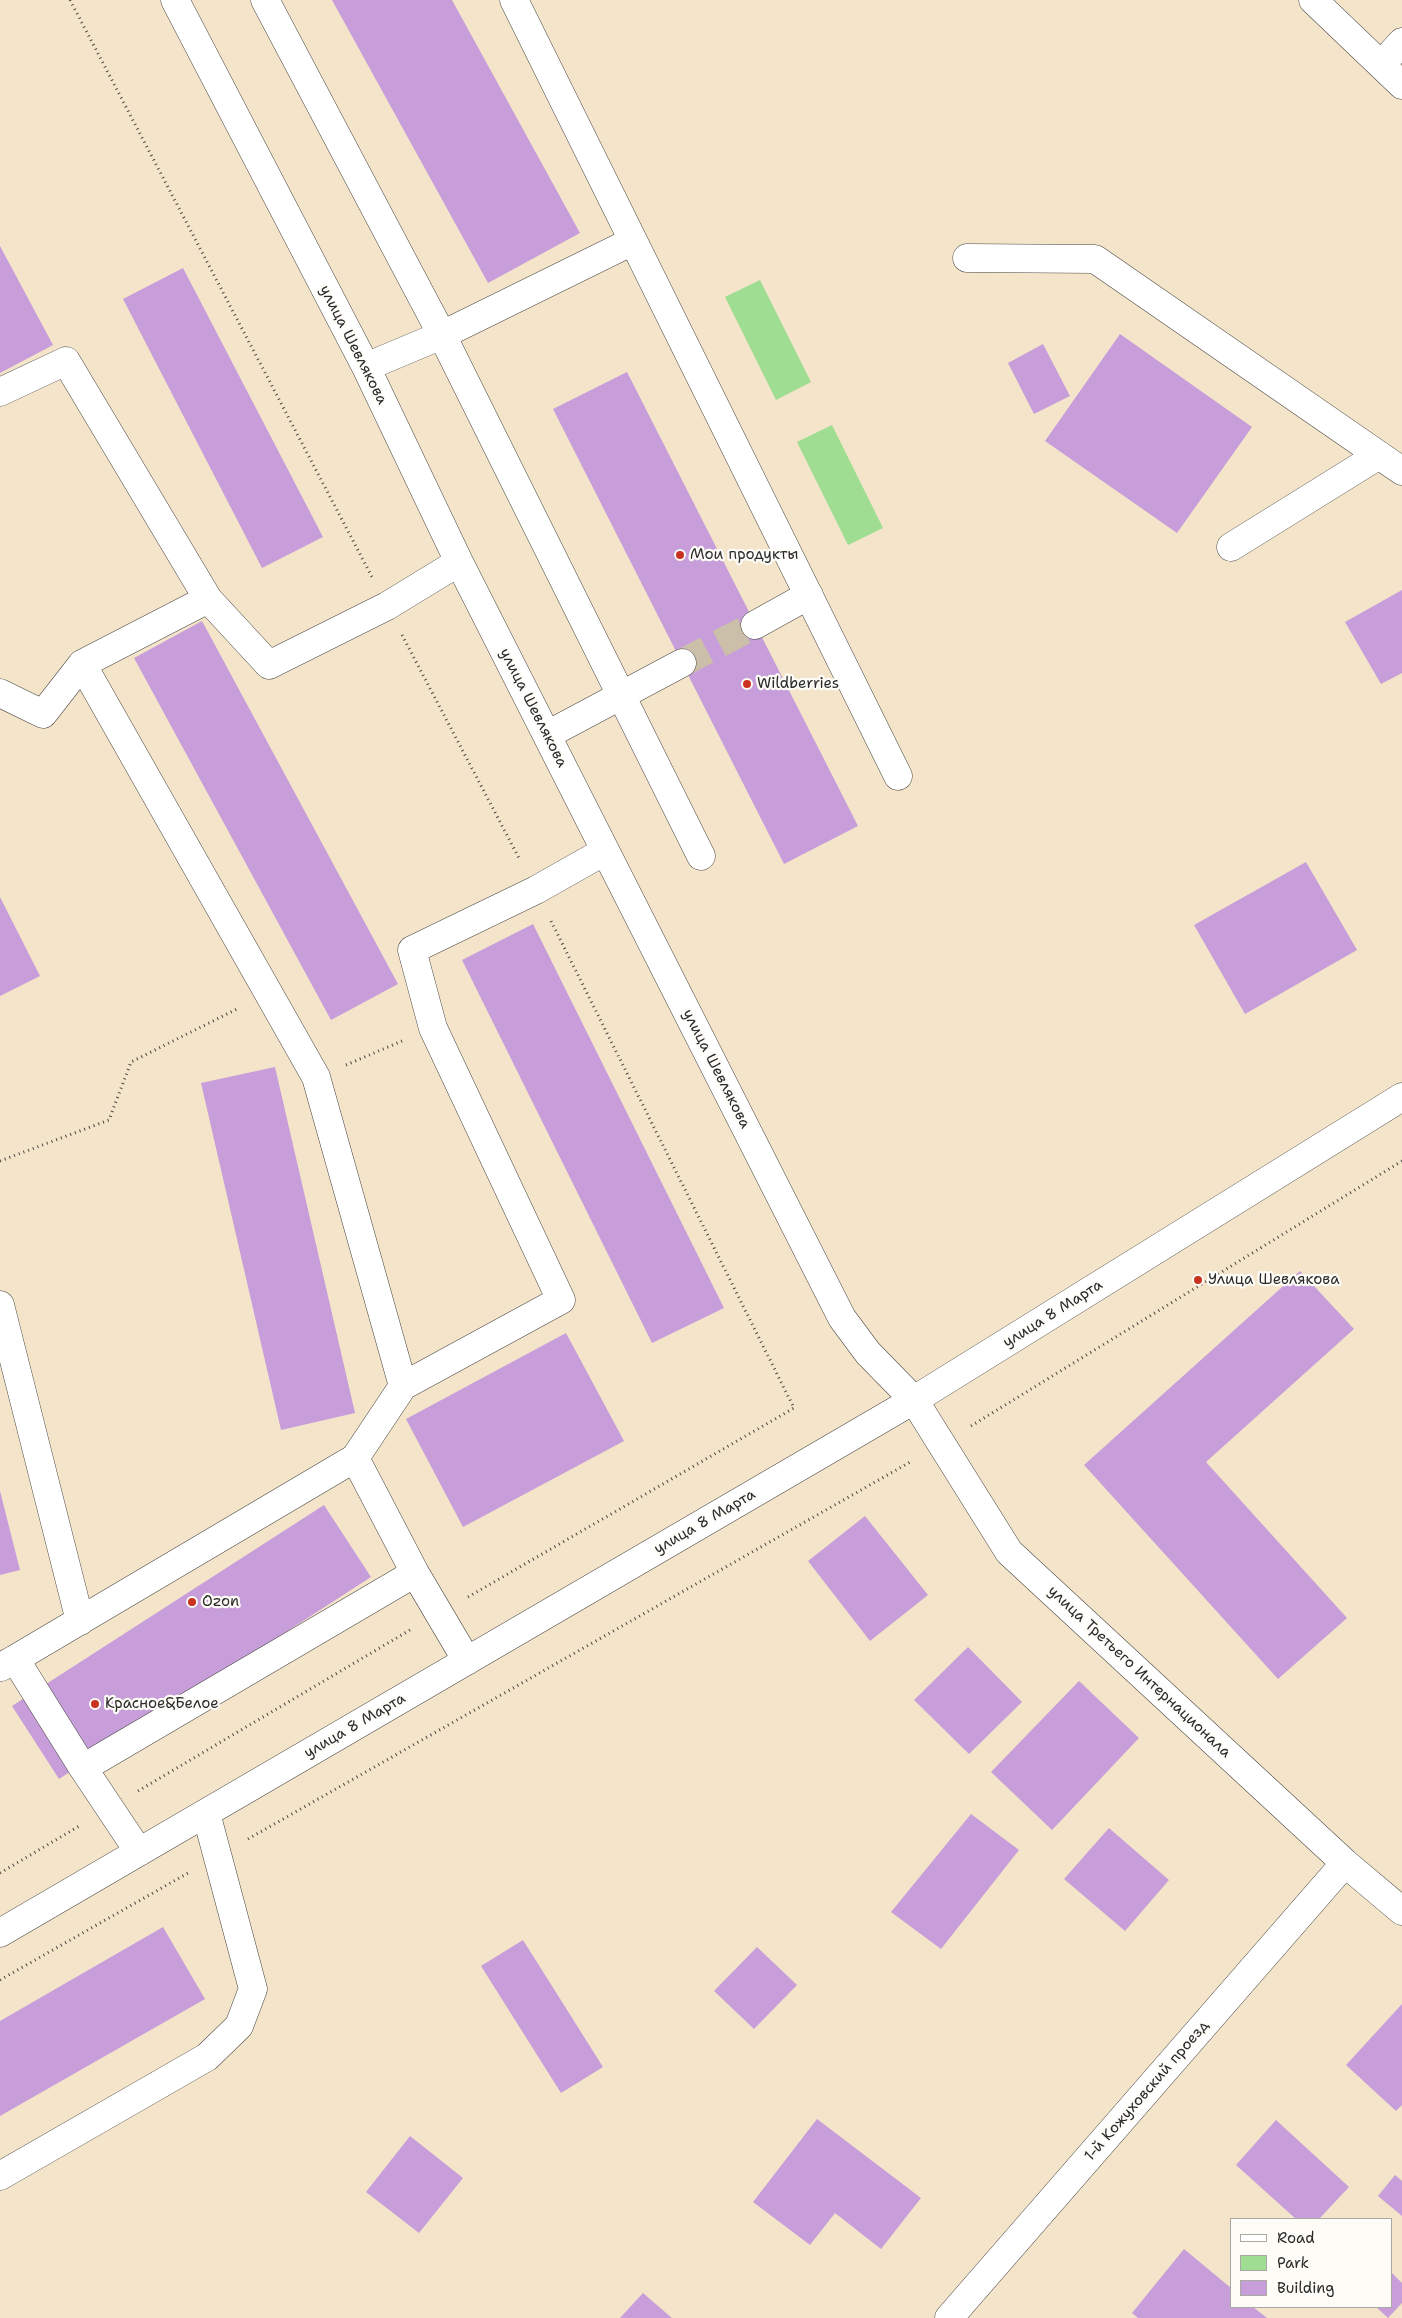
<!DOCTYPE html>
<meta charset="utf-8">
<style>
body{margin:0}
#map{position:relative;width:1402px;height:2318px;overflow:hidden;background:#f4e4ca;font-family:"Shantell Sans",sans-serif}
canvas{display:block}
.legend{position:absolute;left:1230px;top:2218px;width:162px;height:90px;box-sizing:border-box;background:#fdfcf7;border:1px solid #a9a8a5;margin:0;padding:6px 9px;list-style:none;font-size:15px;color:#2b2b2b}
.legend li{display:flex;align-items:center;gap:10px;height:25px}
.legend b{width:25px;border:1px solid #a9a8a5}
</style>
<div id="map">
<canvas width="1402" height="2318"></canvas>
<ul class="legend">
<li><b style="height:6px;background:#fff"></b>Road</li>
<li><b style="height:14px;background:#9edd92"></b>Park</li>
<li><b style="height:14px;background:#c79eda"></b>Building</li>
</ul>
</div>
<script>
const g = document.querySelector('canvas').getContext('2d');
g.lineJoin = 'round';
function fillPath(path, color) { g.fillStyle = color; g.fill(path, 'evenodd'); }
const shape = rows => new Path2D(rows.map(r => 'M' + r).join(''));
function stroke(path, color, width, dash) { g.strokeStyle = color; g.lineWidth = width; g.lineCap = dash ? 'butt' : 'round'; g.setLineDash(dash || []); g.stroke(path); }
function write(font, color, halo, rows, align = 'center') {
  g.font = font + ' "Shantell Sans",sans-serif'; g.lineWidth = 4.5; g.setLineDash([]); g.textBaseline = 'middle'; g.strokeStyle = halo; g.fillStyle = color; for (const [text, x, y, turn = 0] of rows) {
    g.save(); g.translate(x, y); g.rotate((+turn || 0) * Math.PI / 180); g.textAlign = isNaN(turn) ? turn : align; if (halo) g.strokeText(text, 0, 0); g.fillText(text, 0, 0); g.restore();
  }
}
const green = shape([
 [760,280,811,382,776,400,725,297],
 [832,425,883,528,848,545,797,442]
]);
const building = shape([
 [332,0,452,0,580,233,488,283],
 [0,246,53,345,0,373],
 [183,268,323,537,262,568,123,299],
 [1120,334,1252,427,1177,533,1045,441],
 [1043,344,1070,396,1034,414,1008,363],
 [627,372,858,826,784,864,553,409],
 [1402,590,1402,673,1381,684,1345,622],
 [202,621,398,984,331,1020,134,658],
 [1306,862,1357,950,1245,1014,1194,925],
 [0,897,40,976,0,996],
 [533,924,724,1308,652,1343,462,960],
 [275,1067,355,1413,281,1430,201,1083],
 [1300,1271,1354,1329,1206,1462,1347,1618,1278,1679,1084,1465],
 [566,1333,624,1441,463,1527,406,1419],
 [0,1491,20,1570,0,1575],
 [324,1505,371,1577,59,1779,12,1706],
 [865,1516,928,1595,870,1641,808,1561],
 [968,1647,1022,1702,969,1754,914,1700],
 [1079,1681,1139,1738,1052,1830,991,1772],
 [971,1814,1019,1850,941,1949,891,1912],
 [1109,1828,1169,1880,1125,1931,1064,1879],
 [163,1927,205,1999,0,2116,0,2021],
 [523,1940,603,2067,561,2093,481,1966],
 [757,1947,797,1985,754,2029,714,1991],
 [1402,2004,1402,2105,1396,2111,1346,2065],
 [817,2119,921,2198,881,2249,835,2213,810,2245,753,2202],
 [1276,2120,1349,2187,1319,2219,1296,2219,1236,2165],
 [410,2136,463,2178,419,2233,366,2192],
 [1395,2175,1402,2181,1402,2216,1378,2196],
 [1184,2249,1231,2288,1231,2307,1253,2307,1267,2318,1138,2318,1132,2313],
 [1391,2272,1402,2283,1402,2303,1388,2318,1376,2307,1391,2307],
 [643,2293,672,2318,620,2318]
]);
const minorTunnel = shape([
 [682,663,755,625]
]);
const path = shape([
 [70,0,372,577],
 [402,635,520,860],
 [346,1065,402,1041],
 [0,1161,109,1120,131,1062,239,1008],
 [971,1426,1402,1161],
 [468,1597,794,1408,550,919],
 [138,1791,410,1630],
 [248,1839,912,1461],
 [0,1873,81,1825],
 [0,1980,188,1873]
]);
const minor = shape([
 [175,0,366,367,459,562,842,1318,868,1353,914,1400,1009,1552,1345,1863,1402,1911],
 [265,0,442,335,701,856],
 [514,0,898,776],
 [1313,0,1402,85],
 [1381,65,1402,42],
 [967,258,1095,259,1402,471],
 [366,367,442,335,633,241],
 [0,392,66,361,208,599],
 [1231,547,1379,455],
 [755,625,809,595],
 [82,664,316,1077,403,1386],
 [0,693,43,714,82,664,208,599,269,665,387,606,459,562],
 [547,735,682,663],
 [0,1305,80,1621],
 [355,1458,403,1386,561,1300,433,1028,412,950,536,890,605,851],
 [15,1659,355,1458,415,1573],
 [1,1667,15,1659,83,1768],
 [139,1852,83,1768,415,1573,467,1661],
 [0,1933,914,1400,1402,1097],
 [0,2176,207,2057,239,2026,253,1989,206,1813],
 [949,2318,1345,1863]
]);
const markers = [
 [680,555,5,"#c8321e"],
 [747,684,5,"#c8321e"],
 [1198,1280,5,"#c8321e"],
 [192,1602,5,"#c8321e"],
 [95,1704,5,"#c8321e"]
];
const streetNames = [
 ["улица Шевлякова",353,345,63],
 ["улица Шевлякова",533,708,63],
 ["улица Шевлякова",716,1069,63],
 ["улица 8 Марта",1053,1314,-32],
 ["улица 8 Марта",705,1522,-30],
 ["улица Третьего Интернационала",1139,1672,43],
 ["улица 8 Марта",355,1726,-30],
 ["1-й Кожуховский проезд",1147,2091,-49]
];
const poiNames = [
 ["Мои продукты",690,555],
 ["Wildberries",757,684],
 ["Улица Шевлякова",1208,1280],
 ["Ozon",202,1602],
 ["Красное&Белое",105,1704]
];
fillPath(green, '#9edd92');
fillPath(building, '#c79eda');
stroke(minorTunnel, '#ccbfaa', 28, [28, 14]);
stroke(minor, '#494743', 29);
stroke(path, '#494743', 3, [1, 4]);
stroke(minor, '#fff', 28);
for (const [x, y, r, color] of markers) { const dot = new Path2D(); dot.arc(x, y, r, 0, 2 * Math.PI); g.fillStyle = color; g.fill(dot); stroke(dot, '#fdfcf7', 2); }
write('15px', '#2b2b2b', '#fdfcf7', streetNames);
write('15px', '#2b2b2b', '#fdfcf7', poiNames, 'left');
</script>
